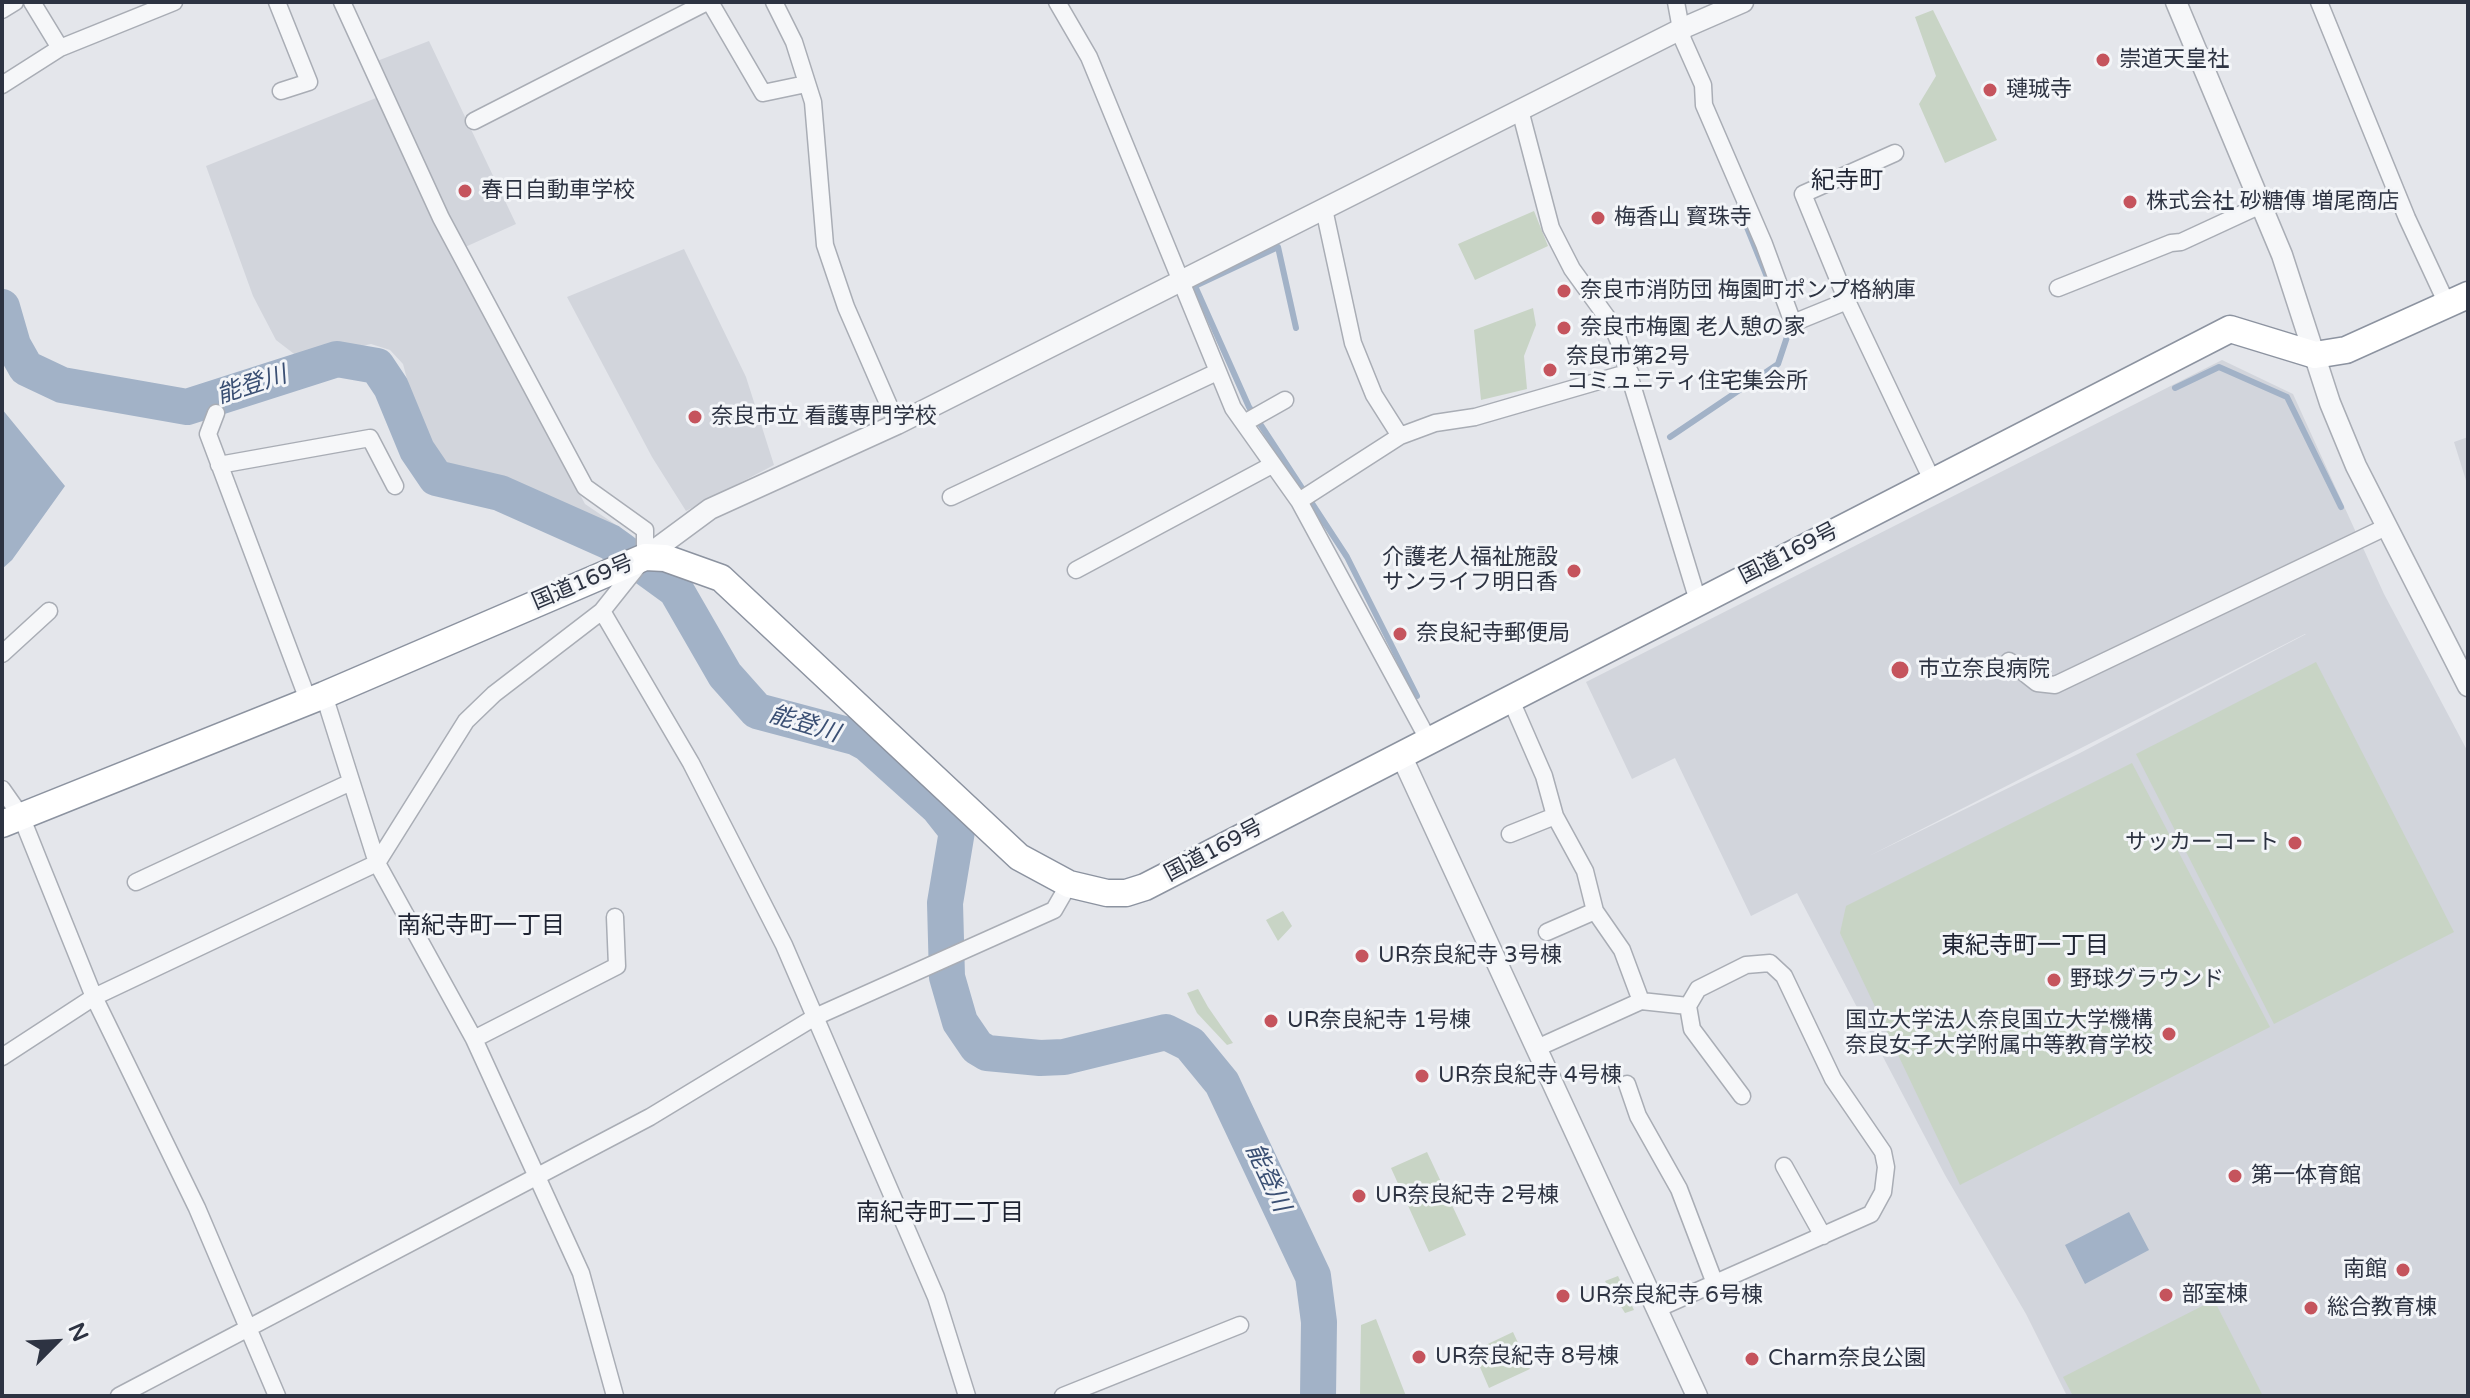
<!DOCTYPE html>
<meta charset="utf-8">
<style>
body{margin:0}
#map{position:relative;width:2470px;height:1398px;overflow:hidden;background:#e4e6eb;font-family:"Varela Round",sans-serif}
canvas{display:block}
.frame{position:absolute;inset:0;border:4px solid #2d3342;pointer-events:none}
.north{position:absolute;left:16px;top:1302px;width:80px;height:80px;-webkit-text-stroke:6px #f3f5f8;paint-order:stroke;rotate:66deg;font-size:22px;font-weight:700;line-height:32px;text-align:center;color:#2d3342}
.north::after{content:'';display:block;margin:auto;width:28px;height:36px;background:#2d3342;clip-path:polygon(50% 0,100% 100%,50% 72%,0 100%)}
</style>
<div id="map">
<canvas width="2470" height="1398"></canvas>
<div class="frame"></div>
<div class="north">N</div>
</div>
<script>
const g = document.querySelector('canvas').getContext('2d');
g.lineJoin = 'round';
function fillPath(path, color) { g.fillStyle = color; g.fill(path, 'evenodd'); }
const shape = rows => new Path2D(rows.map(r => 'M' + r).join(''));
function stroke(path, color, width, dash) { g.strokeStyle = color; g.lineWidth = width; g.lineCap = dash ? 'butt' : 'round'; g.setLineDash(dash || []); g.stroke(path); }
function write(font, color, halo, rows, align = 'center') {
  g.font = font + ' "Varela Round","Noto Sans JP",sans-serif'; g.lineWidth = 6; g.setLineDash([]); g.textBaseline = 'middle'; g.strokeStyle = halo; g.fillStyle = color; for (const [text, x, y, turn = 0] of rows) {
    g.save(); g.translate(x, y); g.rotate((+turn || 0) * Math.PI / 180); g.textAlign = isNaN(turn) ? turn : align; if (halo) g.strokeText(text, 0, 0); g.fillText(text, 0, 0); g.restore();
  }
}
const built = shape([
 [429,41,516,224,452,253,585,504,634,537,620,545,506,492,496,481,444,472,426,450,403,364,390,350,371,344,302,360,276,340,253,296,206,166,391,92,377,61],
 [684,249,746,377,774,465,686,511,652,457,567,297],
 [2222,360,2293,394,2384,594,2468,752,2468,1396,2067,1396,2026,1314,1945,1175,1797,893,1751,916,1675,758,1632,779,1586,682],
 [2306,634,2080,753,1869,856,2305,634],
 [2468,437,2468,487,2454,442]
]);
const green = shape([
 [1933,10,1997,140,1945,163,1919,104,1936,76,1915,17],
 [1534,211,1548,246,1475,280,1458,244],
 [1533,308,1536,325,1524,356,1527,389,1481,400,1474,330],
 [2316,662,2454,932,2274,1024,2136,754],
 [2132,763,2270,1027,1960,1185,1840,933,1846,906],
 [1283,911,1292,926,1278,941,1266,920],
 [1198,989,1208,1007,1233,1043,1227,1045,1197,1013,1187,993],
 [1427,1152,1466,1235,1429,1252,1391,1168],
 [1618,1276,1634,1310,1625,1313,1605,1281],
 [2214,1300,2263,1396,2073,1396,2063,1377],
 [1376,1319,1406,1396,1360,1396,1361,1325],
 [1513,1332,1530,1369,1489,1388,1473,1351]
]);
const water = shape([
 [2,409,65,486,12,560,2,569],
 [2129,1212,2149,1250,2085,1284,2065,1245]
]);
const stream = shape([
 [1742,215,1776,299],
 [1296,328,1278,247,1195,286,1249,407,1347,557,1417,696],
 [2175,388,2219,367,2287,397,2341,507],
 [1670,437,1778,364,1788,334,1784,321]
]);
const river = shape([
 [2,307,13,345,26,368,62,385,187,407,337,359,377,366,391,387,417,450,436,478,500,493,610,542,676,590,725,675,757,711,855,737,868,744,938,807,957,831,945,903,947,977,960,1022,977,1047,987,1053,1040,1058,1064,1057,1166,1032,1190,1044,1222,1083,1313,1276,1319,1322,1318,1396]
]);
const minor = shape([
 [32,2,60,48],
 [277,2,309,82,281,91],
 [710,2,763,93,806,84],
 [774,2,794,42,813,102,825,245,846,307,897,424],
 [1057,2,1089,57,1233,408,1299,501,1429,741],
 [1676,2,1683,40,1703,85,1704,105,1764,244,1793,323,1847,301,1932,480],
 [2319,2,2407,218,2447,304],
 [2,10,15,2],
 [2,85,60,48,174,2],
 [1520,110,1551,228,1572,269,1611,323,1619,342,1698,601],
 [474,121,707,2],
 [1324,209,1353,343,1374,395,1400,436],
 [2058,288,2171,243,2181,242,2261,205],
 [1847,301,1803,194,1895,153],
 [216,413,208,434,308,700],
 [1246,422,1285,400],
 [219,465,370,438,395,486],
 [951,497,1217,372],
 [1299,501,1400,436,1435,423,1475,417,1630,372],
 [1076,570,1272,465],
 [602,611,691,763,784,945,936,1297,967,1396],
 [2,654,49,611],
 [2009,661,2037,683,2055,685,2386,527],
 [324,695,377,863,474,1039,581,1273,615,1396],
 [1510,698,1544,776,1555,816,1585,871,1595,911,1622,950,1641,1001],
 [2,789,21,816,94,997,197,1208,277,1396],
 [1510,834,1555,816],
 [136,882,351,782],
 [1547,932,1595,911],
 [1688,1006,1692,1029,1742,1096],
 [474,1039,617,966,615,917],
 [1537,1048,1641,1001,1688,1006,1698,989,1746,965,1770,963,1784,976,1833,1079,1883,1152,1886,1167,1883,1192,1871,1214,1659,1308],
 [2,1057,94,997,377,863,466,721,494,694,602,611,645,557,645,530,585,487,441,218,342,2],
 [1627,1084,1638,1116,1679,1189,1714,1281],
 [1784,1166,1823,1236],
 [119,1396,650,1117,815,1017,1054,910,1069,884],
 [1063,1396,1240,1325]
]);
const tertiary = shape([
 [2176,2,2282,255,2330,403,2356,466,2468,686],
 [645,557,710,509,897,424,1681,29,1743,2],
 [1401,755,1697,1396]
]);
const trunk = shape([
 [2,824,324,695,645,557,665,558,721,578,1019,857,1069,884,1107,893,1126,893,1145,887,2230,329,2315,355,2346,350,2468,295]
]);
const markers = [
 [2103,60,8,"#c5545d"],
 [1990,90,8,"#c5545d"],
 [465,191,8,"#c5545d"],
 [2130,202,8,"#c5545d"],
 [1598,218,8,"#c5545d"],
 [1564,291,8,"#c5545d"],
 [1564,328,8,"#c5545d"],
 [1550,370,8,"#c5545d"],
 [695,417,8,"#c5545d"],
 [1574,571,8,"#c5545d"],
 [1400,634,8,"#c5545d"],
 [1900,670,10,"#c5545d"],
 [2295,843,8,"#c5545d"],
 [1362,956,8,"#c5545d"],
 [2054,980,8,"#c5545d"],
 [1271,1021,8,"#c5545d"],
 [2169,1034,8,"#c5545d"],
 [1422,1076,8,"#c5545d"],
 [2235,1176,8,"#c5545d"],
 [1359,1196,8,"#c5545d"],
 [2403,1270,8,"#c5545d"],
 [2166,1295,8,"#c5545d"],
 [1563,1296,8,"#c5545d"],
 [2311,1308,8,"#c5545d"],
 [1419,1357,8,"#c5545d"],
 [1752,1359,8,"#c5545d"]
];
const poiNames = [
 ["崇道天皇社",2119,60],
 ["璉珹寺",2006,90],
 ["春日自動車学校",481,191],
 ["株式会社 砂糖傳 増尾商店",2146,202],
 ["梅香山 寳珠寺",1614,218],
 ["奈良市消防団 梅園町ポンプ格納庫",1580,291],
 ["奈良市梅園 老人憩の家",1580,328],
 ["奈良市第2号",1566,357],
 ["コミュニティ住宅集会所",1566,382],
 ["奈良市立 看護専門学校",711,417],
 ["介護老人福祉施設",1558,558,"right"],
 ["サンライフ明日香",1558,583,"right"],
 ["奈良紀寺郵便局",1416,634],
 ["市立奈良病院",1918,670],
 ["サッカーコート",2279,843,"right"],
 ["UR奈良紀寺 3号棟",1378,956],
 ["野球グラウンド",2070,980],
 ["UR奈良紀寺 1号棟",1287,1021],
 ["国立大学法人奈良国立大学機構",2153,1021,"right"],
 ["奈良女子大学附属中等教育学校",2153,1046,"right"],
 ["UR奈良紀寺 4号棟",1438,1076],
 ["第一体育館",2251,1176],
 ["UR奈良紀寺 2号棟",1375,1196],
 ["南館",2387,1270,"right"],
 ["部室棟",2182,1295],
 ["UR奈良紀寺 6号棟",1579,1296],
 ["総合教育棟",2327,1308],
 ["UR奈良紀寺 8号棟",1435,1357],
 ["Charm奈良公園",1768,1359]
];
const streetNames = [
 ["国道169号",1789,554,-27],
 ["国道169号",583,583,-23],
 ["国道169号",1214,851,-28]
];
const neighbourhoodNames = [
 ["紀寺町",1847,182],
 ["南紀寺町一丁目",481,927],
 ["東紀寺町一丁目",2025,947],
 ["南紀寺町二丁目",940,1214]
];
const waterNames = [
 ["能登川",252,386,-18],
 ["能登川",804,725,17],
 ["能登川",1267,1178,65]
];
fillPath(built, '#d2d5dc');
fillPath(green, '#c8d4c5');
fillPath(water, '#a2b2c7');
stroke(stream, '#a2b2c7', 6);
stroke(river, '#a2b2c7', 36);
stroke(minor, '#a9adb5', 19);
stroke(tertiary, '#a9adb5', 23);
stroke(trunk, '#8c93a0', 29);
stroke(minor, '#f6f7f9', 16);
stroke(tertiary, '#f6f7f9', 20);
stroke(trunk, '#fff', 26);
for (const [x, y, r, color] of markers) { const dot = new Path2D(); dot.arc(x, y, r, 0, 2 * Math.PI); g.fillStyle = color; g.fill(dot); stroke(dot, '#f3f5f8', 3); }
write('22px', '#2d3342', '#f3f5f8', poiNames, 'left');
write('22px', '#2d3342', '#f3f5f8', streetNames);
write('24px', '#1f2433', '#f3f5f8', neighbourhoodNames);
write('italic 24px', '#3a4f73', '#f3f5f8', waterNames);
</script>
